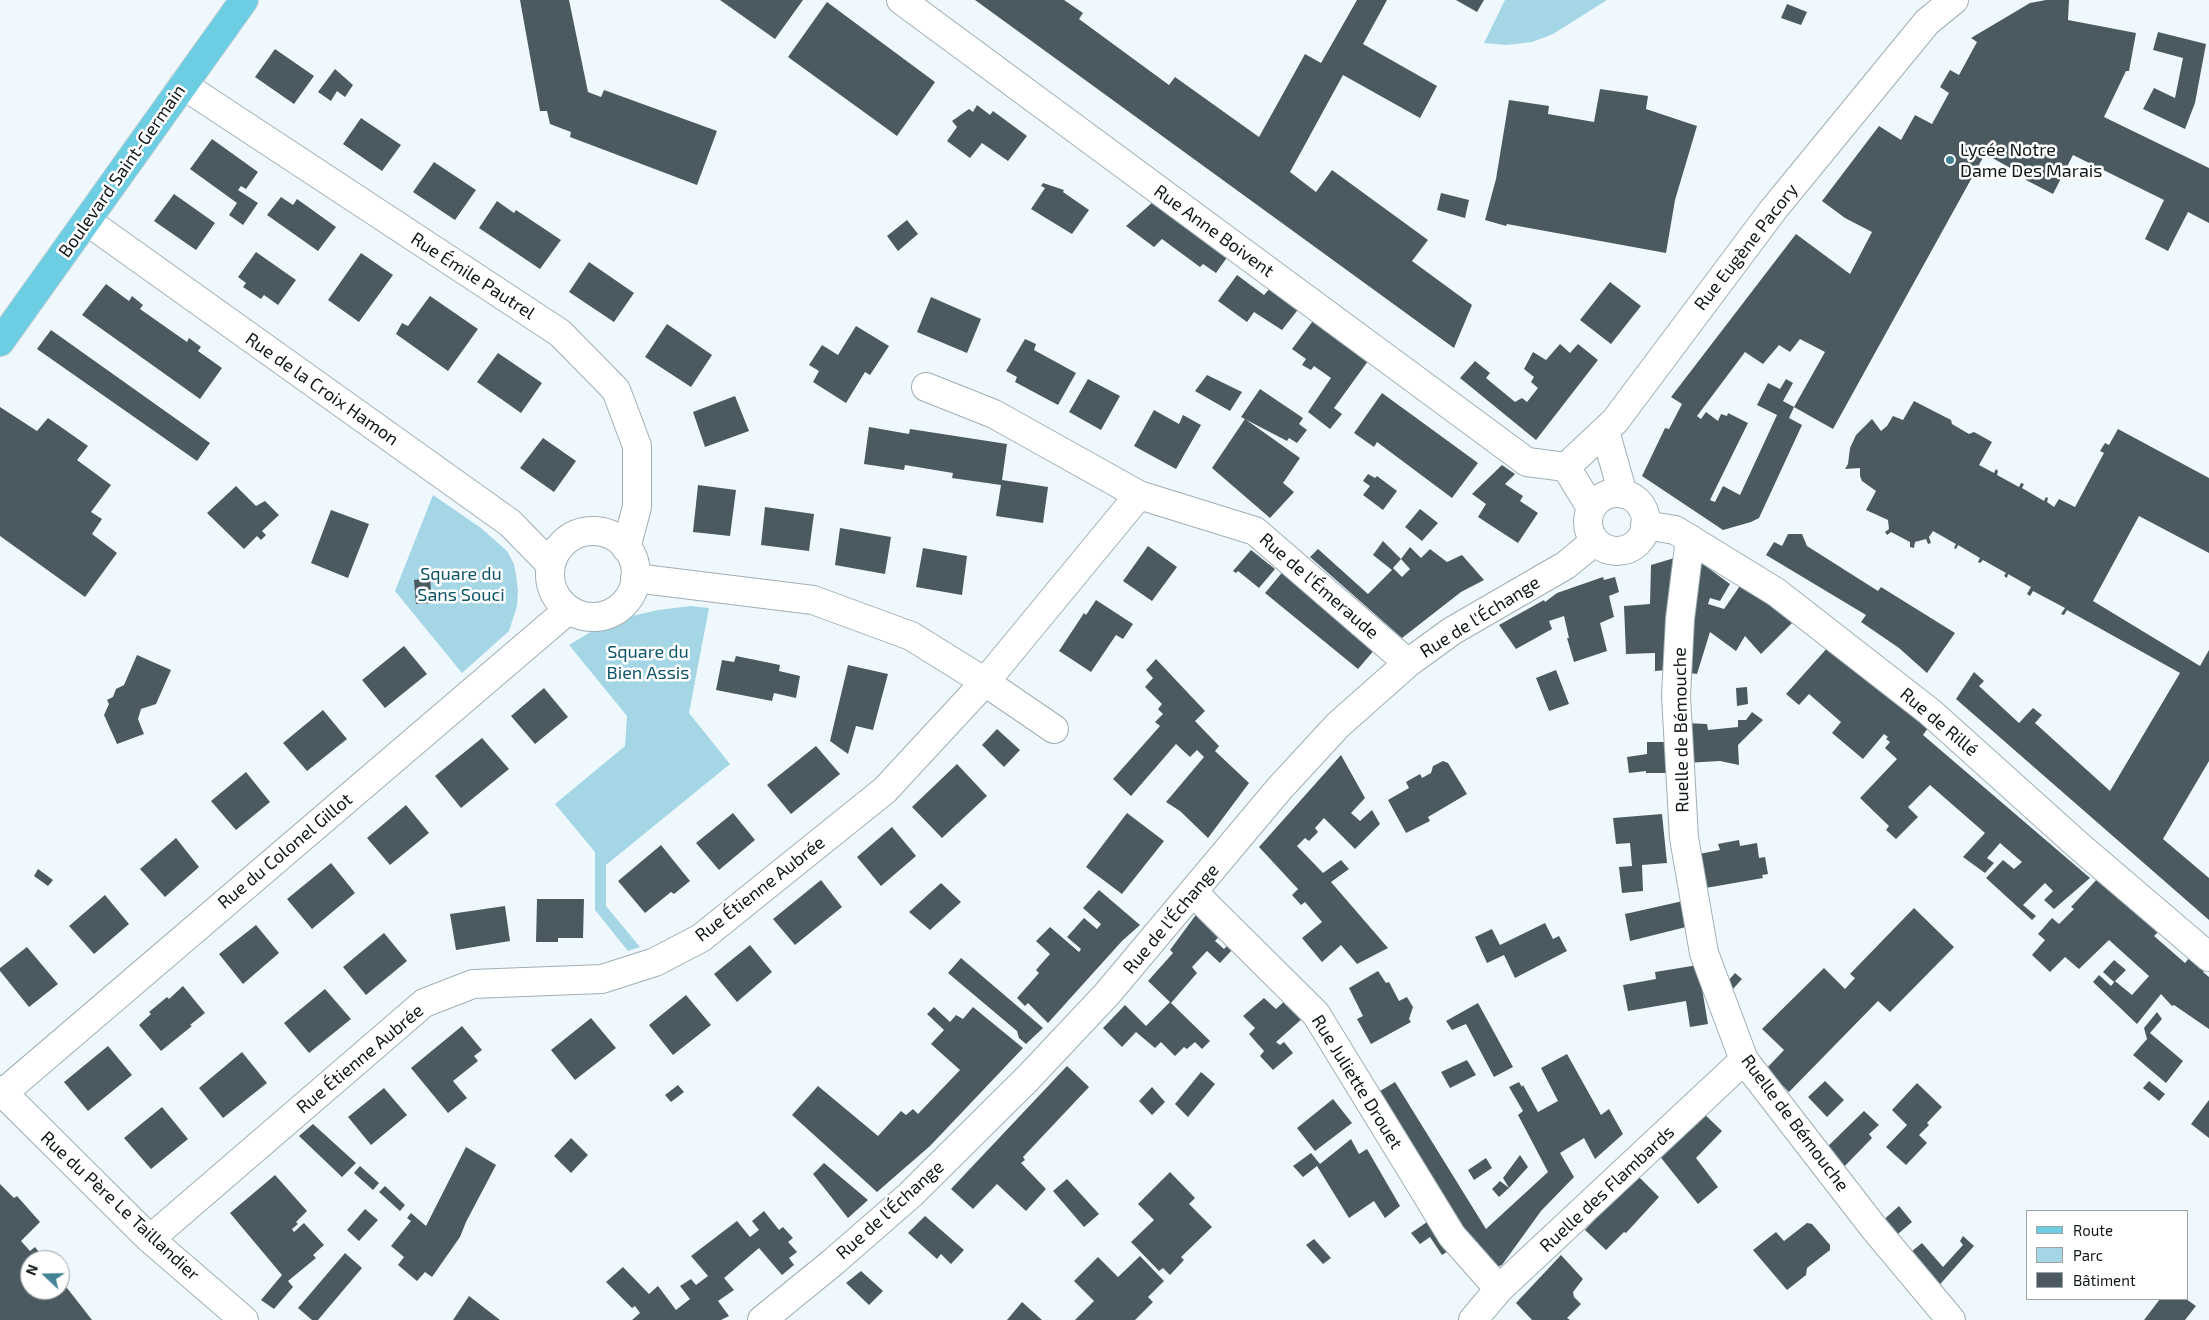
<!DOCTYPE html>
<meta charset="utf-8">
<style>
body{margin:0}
#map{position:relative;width:2209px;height:1320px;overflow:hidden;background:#eff9fd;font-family:"Exo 2",sans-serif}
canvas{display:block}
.legend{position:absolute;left:2026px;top:1210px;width:162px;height:90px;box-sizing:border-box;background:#fff;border:1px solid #9fa2a3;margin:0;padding:6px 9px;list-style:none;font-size:15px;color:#101719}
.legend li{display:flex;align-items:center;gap:10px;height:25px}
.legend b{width:25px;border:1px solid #9fa2a3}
.north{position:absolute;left:20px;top:1250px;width:50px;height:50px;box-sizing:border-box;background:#fff;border:1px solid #9fa2a3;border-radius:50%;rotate:291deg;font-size:14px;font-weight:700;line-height:20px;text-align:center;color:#101719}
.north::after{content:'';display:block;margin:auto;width:18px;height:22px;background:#438397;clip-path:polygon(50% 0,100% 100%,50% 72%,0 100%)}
</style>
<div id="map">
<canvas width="2209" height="1320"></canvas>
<ul class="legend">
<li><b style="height:6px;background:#6dcde3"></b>Route</li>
<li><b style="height:14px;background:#a4d6e6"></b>Parc</li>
<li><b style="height:14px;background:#4b5a60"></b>Bâtiment</li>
</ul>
<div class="north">N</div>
</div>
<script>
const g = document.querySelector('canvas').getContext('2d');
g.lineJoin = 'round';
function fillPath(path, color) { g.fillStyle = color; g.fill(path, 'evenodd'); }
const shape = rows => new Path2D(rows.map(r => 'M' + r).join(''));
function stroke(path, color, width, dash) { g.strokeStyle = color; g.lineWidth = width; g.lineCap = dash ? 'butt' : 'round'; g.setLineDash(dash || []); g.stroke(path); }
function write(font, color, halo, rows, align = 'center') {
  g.font = font + ' "Exo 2",sans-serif'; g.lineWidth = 5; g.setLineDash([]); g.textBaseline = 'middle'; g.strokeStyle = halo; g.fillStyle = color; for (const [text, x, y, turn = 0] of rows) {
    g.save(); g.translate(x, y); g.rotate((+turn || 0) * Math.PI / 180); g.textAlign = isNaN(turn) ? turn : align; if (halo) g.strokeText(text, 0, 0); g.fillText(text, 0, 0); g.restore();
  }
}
const green = shape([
 [1505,0,1607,0,1553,34,1532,42,1507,45,1484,43],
 [433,495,481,528,507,551,514,564,516,575,518,591,517,606,509,631,462,673,395,591],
 [691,606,709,608,689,713,730,764,606,865,606,906,640,947,628,951,595,910,595,852,555,804,625,746,627,716,569,645,597,628,619,619,658,610]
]);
const building = shape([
 [520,0,569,0,588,92,601,97,604,90,717,131,697,185,570,137,571,132,550,124,547,111,540,111],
 [720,0,803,0,775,39],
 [975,0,1064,0,1083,13,1079,19,1169,85,1175,77,1259,137,1305,54,1321,63,1357,0,1387,0,1363,44,1437,86,1420,118,1343,75,1290,172,1316,192,1332,170,1428,240,1412,261,1472,305,1454,348],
 [1456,0,1484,0,1477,12],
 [2046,0,2069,0,2068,20,2136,33,2129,71,2126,71,2104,117,2209,168,2209,223,2188,212,2168,251,2145,239,2164,200,2073,155,2053,194,2026,180,2027,177,1985,154,1833,429,1794,407,1825,352,1800,339,1790,352,1779,345,1763,364,1745,352,1697,416,1701,419,1706,412,1718,421,1721,414,1727,416,1728,413,1748,423,1710,500,1715,502,1723,486,1740,495,1777,415,1757,405,1768,383,1780,389,1786,379,1793,383,1783,401,1794,407,1789,418,1802,425,1759,518,1751,522,1723,530,1642,476,1665,428,1669,429,1682,404,1671,397,1796,234,1850,274,1872,232,1845,218,1822,201,1879,126,1901,140,1915,115,1932,124,1949,93,1940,87,1950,70,1959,75,1977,42,1971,38,2030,3],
 [827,2,935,82,897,136,788,57],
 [1787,4,1807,12,1801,25,1781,18],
 [2158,32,2206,44,2195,103,2185,129,2143,109,2154,88,2175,98,2183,58,2153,50],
 [275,49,314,76,294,104,255,77],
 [335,69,353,85,345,97,337,91,331,101,318,92],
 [1600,89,1648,96,1646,109,1697,126,1675,200,1666,253,1507,224,1506,226,1485,220,1496,179,1509,100,1549,106,1548,114,1594,122],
 [977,105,990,115,993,111,1027,136,1008,161,982,143,970,158,947,141,957,127,952,121,969,109,973,112],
 [361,118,401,145,382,171,343,144],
 [212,139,258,172,246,189,241,186,238,190,258,203,243,225,229,215,237,203,190,169],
 [434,162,476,190,455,220,413,192],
 [1043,183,1064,190,1063,192,1089,210,1072,234,1031,209,1045,188,1041,186],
 [1441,193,1469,200,1465,218,1437,210],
 [174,194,215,223,196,250,154,221],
 [281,197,293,205,297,199,336,227,318,251,267,215],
 [497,201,514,213,516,210,561,240,540,269,479,228],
 [1154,201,1228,256,1216,273,1203,264,1200,267,1162,239,1154,247,1126,226],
 [907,220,918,234,898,251,887,236],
 [256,252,296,280,278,305,264,295,261,299,243,287,246,283,238,277],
 [361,253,393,275,359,322,328,300],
 [589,262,634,293,614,322,569,292],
 [1237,275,1264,295,1271,287,1300,307,1282,330,1254,312,1247,322,1218,301],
 [1610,282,1641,306,1611,344,1580,320],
 [106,284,129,301,132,296,143,305,140,309,187,342,189,338,201,347,198,351,222,368,200,399,82,315],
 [430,296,478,329,448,371,396,334,402,323,408,326],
 [931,297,981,319,967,353,917,332],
 [1315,318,1371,357,1334,408,1342,414,1330,429,1308,412,1331,378,1314,366,1311,370,1302,365,1306,359,1292,349],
 [667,324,712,355,691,387,645,357],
 [856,326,889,346,870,375,865,372,846,403,813,382,819,371,809,365,822,345,838,355],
 [51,330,210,443,197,461,37,349],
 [1025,339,1036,344,1034,350,1076,373,1058,405,1015,382,1017,377,1006,371],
 [1560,344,1570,353,1578,344,1598,360,1536,440,1460,378,1475,361,1490,373,1486,378,1515,402,1522,398,1527,402,1538,388,1531,382,1534,377,1524,369,1533,352,1546,360],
 [498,353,542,383,521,413,477,382],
 [1207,375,1242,392,1230,411,1195,391],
 [1088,379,1120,396,1101,430,1069,412],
 [1260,389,1303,418,1299,424,1307,430,1297,443,1289,438,1287,441,1241,417],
 [1382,393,1478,463,1452,498,1377,442,1374,447,1354,433],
 [735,396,749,431,705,447,693,412],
 [1914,401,1951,420,1952,424,1969,434,1974,432,1992,442,1979,465,1994,473,1996,469,1998,471,1997,475,2019,487,2021,483,2024,484,2022,488,2044,501,2046,497,2048,498,2047,502,2054,507,2059,499,2075,507,2104,453,2100,451,2105,443,2109,445,2118,429,2209,478,2209,553,2139,516,2093,601,2200,666,2209,650,2209,761,2163,839,2209,878,2209,920,1956,699,1974,672,1984,681,1979,686,2019,723,2033,708,2042,715,2035,723,2110,791,2180,673,2067,610,2064,615,2061,614,2065,608,2033,591,2030,596,2027,594,2031,587,2008,574,2007,578,2004,576,2006,573,1983,560,1980,563,1978,562,1980,558,1958,545,1956,549,1954,548,1956,544,1933,531,1929,537,1931,543,1928,544,1926,539,1915,542,1914,548,1910,547,1910,542,1891,532,1887,535,1885,532,1889,529,1888,520,1866,510,1876,491,1862,481,1860,476,1860,468,1845,469,1848,464,1850,448,1856,435,1872,419,1881,431,1887,426,1893,416,1903,420],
 [0,407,37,431,48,418,88,446,77,460,111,485,91,512,102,519,92,534,117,553,85,597,0,536],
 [1154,410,1179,424,1183,415,1201,425,1176,469,1134,446],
 [1245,419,1300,458,1283,483,1294,492,1270,518,1212,468],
 [869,427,909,434,910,429,1007,444,1002,480,1048,487,1043,523,996,516,1001,485,952,478,953,473,905,465,904,470,864,464],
 [543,438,576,461,554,492,520,468],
 [1502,465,1515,474,1505,484,1523,496,1520,501,1538,513,1518,543,1478,517,1486,504,1472,494],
 [1368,474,1375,478,1377,476,1397,491,1383,510,1363,495,1370,486,1363,481],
 [698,485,736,490,730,536,693,532],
 [236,486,256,506,265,501,279,515,262,531,266,535,261,540,257,536,244,549,207,513],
 [765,507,814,514,809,551,761,545],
 [1420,509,1438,523,1422,541,1405,527],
 [331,510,369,524,348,578,311,563],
 [840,528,891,537,885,574,835,565],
 [1788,534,1802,534,1807,546,1878,591,1881,587,1955,633,1927,673,1899,648,1861,622,1866,615,1766,555,1774,542,1782,546],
 [1383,541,1401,559,1410,547,1421,558,1430,549,1447,562,1462,555,1484,580,1461,592,1402,638,1310,557,1318,549,1368,594,1392,570,1373,555],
 [1401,559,1410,569,1402,577,1393,568],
 [1148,546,1177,567,1152,601,1123,581],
 [923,548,967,556,962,595,916,587],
 [1251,550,1275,569,1259,588,1238,571,1236,573,1233,571],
 [1681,556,1667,670,1655,671,1655,653,1626,654,1624,606,1650,604,1651,565],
 [1696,559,1730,584,1720,601,1710,598,1708,604,1724,609,1744,580,1793,622,1761,654,1745,636,1736,651,1710,632,1697,674,1682,672],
 [1285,569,1376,648,1358,669,1265,593],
 [1603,577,1604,580,1615,577,1619,592,1609,596,1614,617,1600,623,1607,651,1574,662,1567,638,1569,638,1564,616,1549,621,1552,629,1516,649,1499,625,1544,600,1545,602,1557,593],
 [430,578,432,603,416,604,414,580],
 [1096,600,1133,624,1123,639,1116,635,1091,672,1059,651,1084,613,1086,615],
 [404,646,427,674,385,708,362,680],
 [1829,646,1928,728,1923,735,2090,878,2054,909,2044,900,2053,891,2045,883,2023,905,2036,916,2032,920,1986,878,2003,860,2014,869,2022,862,2000,843,1987,858,1994,863,1985,873,1963,857,1985,833,1930,785,1908,807,1918,817,1896,839,1886,830,1889,826,1860,798,1897,759,1885,748,1890,742,1886,739,1888,737,1884,734,1863,759,1832,733,1841,722,1809,694,1799,705,1786,694],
 [137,655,171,670,156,704,141,709,138,719,144,734,117,744,104,715,109,704,107,700,113,697,116,689,124,685],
 [736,656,780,665,779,671,800,676,796,698,774,693,772,701,716,690,722,660,734,662],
 [1156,659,1205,711,1195,721,1219,746,1215,751,1249,783,1208,838,1180,811,1166,802,1204,757,1197,750,1190,757,1176,744,1131,796,1113,779,1160,726,1155,722,1163,714,1158,709,1162,704,1145,687,1153,678,1146,670],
 [848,665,888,674,873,730,856,726,848,754,830,741],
 [1556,670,1569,704,1549,711,1536,678],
 [1747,687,1748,704,1737,706,1736,688],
 [544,688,568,717,535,744,511,716],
 [323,710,347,739,307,771,283,743],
 [1752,712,1763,720,1738,745,1739,765,1720,761,1685,763,1684,723,1707,724,1708,730,1738,727,1738,720,1746,720],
 [997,729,1020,750,1004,767,982,745],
 [482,738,509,769,461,808,435,776],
 [1647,742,1668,742,1668,773,1646,773,1646,771,1629,773,1627,757,1647,754],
 [816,746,840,774,791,814,767,785],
 [1341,755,1365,798,1351,813,1360,821,1372,810,1380,824,1355,849,1324,818,1315,828,1318,832,1309,841,1305,838,1297,846,1323,873,1341,860,1349,869,1331,882,1388,948,1357,964,1341,945,1322,962,1302,938,1322,922,1305,902,1301,905,1292,895,1298,889,1259,847],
 [1443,761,1448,763,1467,794,1428,817,1430,821,1406,833,1388,800,1409,788,1406,782,1420,774,1422,778,1431,773,1433,766],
 [957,764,987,796,942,838,912,807],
 [246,772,270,802,236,830,211,801],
 [406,805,429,833,390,865,367,838],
 [733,813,755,840,719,870,696,843],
 [1127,813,1164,841,1122,894,1086,867],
 [1662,814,1667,863,1642,865,1643,891,1622,893,1619,867,1632,866,1630,843,1616,844,1613,818],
 [892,827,916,856,881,886,857,857],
 [176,838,199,867,165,897,140,869],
 [1739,840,1740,846,1757,843,1759,858,1765,857,1768,874,1762,875,1763,878,1694,890,1688,856,1720,850,1718,844],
 [661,845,690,881,674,894,671,892,645,913,618,881],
 [331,863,355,893,312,929,287,899],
 [38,869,53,880,48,886,34,876],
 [2099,877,2160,930,2154,936,2185,963,2190,957,2205,969,2203,972,2209,977,2209,1029,2174,1005,2172,1006,2161,994,2137,1024,2093,982,2099,975,2111,986,2115,981,2132,995,2149,976,2109,940,2079,969,2065,957,2050,972,2032,955,2045,940,2038,934,2052,918,2059,924,2074,909,2071,907],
 [821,880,842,907,795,945,773,919],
 [941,883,961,902,930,930,909,912],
 [1099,890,1140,925,1122,941,1048,1023,1028,1003,1025,1006,1017,998,1039,973,1036,970,1050,954,1036,941,1050,927,1079,952,1081,949,1067,937,1084,918,1097,929,1101,924,1083,908],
 [105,895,129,924,94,954,69,926],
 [537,899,584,899,583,938,558,938,558,942,536,942],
 [1683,901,1690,926,1630,941,1625,914],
 [505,906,510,941,456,950,450,914],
 [1914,908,1954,947,1890,1012,1878,1001,1789,1092,1766,1069,1784,1050,1762,1029,1824,968,1845,989,1855,978,1850,974],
 [1198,912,1223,932,1215,941,1224,949,1227,946,1232,950,1220,963,1207,951,1192,967,1197,973,1171,1003,1210,1041,1202,1049,1195,1042,1187,1049,1184,1047,1175,1056,1161,1042,1155,1048,1136,1032,1122,1047,1103,1028,1125,1005,1146,1026,1170,1002,1148,981,1173,953,1170,950],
 [1545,923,1553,939,1559,936,1567,951,1515,978,1504,955,1487,963,1475,937,1492,929,1500,945],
 [256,925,279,953,243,984,219,954],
 [384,933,407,961,366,995,343,967],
 [750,945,772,972,737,1002,714,974],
 [27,947,58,984,29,1007,0,971,0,968],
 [961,958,1043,1028,1026,1044,1019,1038,1017,1031,948,973],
 [2114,960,2126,970,2114,982,2103,972],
 [1698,965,1708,1024,1690,1027,1686,1001,1628,1011,1623,985,1656,979,1655,972],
 [1378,971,1386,983,1389,982,1399,1001,1407,997,1413,1007,1409,1019,1411,1022,1371,1044,1357,1019,1363,1016,1349,988],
 [1735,973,1742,979,1732,990,1728,981],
 [183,986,205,1013,190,1025,192,1026,161,1051,139,1025,151,1014,149,1012,167,997,169,999],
 [325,989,351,1019,309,1053,284,1023],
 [686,995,711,1025,673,1055,649,1025],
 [1264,998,1276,1009,1288,998,1304,1017,1276,1042,1280,1045,1284,1042,1293,1053,1273,1070,1260,1056,1264,1051,1249,1034,1255,1028,1243,1016],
 [1478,1003,1513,1067,1494,1077,1466,1024,1452,1030,1446,1021],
 [934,1007,950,1022,956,1015,963,1019,973,1007,1023,1048,930,1146,877,1192,792,1115,818,1086,878,1136,901,1111,906,1115,913,1109,918,1114,960,1070,931,1044,944,1030,927,1014],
 [2157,1012,2162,1019,2150,1033,2183,1061,2166,1083,2133,1055,2147,1039,2144,1028],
 [591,1018,616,1048,575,1080,551,1050],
 [462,1026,482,1050,474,1056,478,1061,453,1081,467,1098,448,1113,411,1068],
 [108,1046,132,1075,88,1111,64,1082],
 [242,1052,267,1083,223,1118,199,1088],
 [1567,1054,1601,1115,1609,1109,1623,1134,1595,1159,1584,1138,1560,1153,1574,1177,1541,1211,1502,1265,1497,1267,1450,1225,1373,1089,1378,1087,1380,1091,1395,1082,1486,1229,1548,1172,1518,1115,1523,1111,1509,1087,1519,1082,1522,1087,1523,1085,1538,1112,1558,1101,1541,1068],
 [1467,1060,1476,1075,1450,1088,1441,1072],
 [1067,1066,1089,1087,1023,1157,1025,1160,1021,1163,1046,1189,1026,1211,997,1184,973,1209,951,1189],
 [1201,1072,1215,1084,1188,1117,1175,1104],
 [1825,1081,1844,1100,1827,1117,1808,1097],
 [2149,1081,2165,1094,2159,1101,2143,1088],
 [1917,1083,1942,1107,1927,1123,1929,1125,1919,1135,1927,1143,1906,1165,1886,1147,1907,1125,1892,1110],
 [678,1085,684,1092,671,1102,665,1095],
 [1152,1087,1165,1102,1152,1115,1139,1101],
 [384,1088,407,1115,371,1145,348,1117],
 [1333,1099,1352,1123,1315,1151,1297,1128],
 [2209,1100,2209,1138,2191,1124],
 [162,1107,188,1139,151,1169,124,1138],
 [1700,1110,1722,1131,1696,1158,1718,1187,1698,1204,1658,1154],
 [1864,1111,1879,1125,1869,1134,1872,1138,1839,1172,1823,1151],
 [313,1124,356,1163,342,1177,299,1136],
 [571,1138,588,1155,571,1173,554,1156],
 [1351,1139,1359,1154,1367,1149,1400,1206,1385,1218,1374,1201,1349,1218,1317,1166,1303,1177,1293,1166,1311,1153,1320,1164],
 [466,1147,496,1165,466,1222,460,1237,432,1277,425,1272,417,1281,398,1265,404,1257,391,1246,411,1221,407,1218,411,1213,426,1226],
 [1520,1155,1528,1167,1509,1188,1499,1197,1492,1189,1500,1181,1509,1188,1503,1178],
 [1486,1158,1492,1168,1474,1180,1468,1170],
 [824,1163,868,1200,848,1218,813,1174],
 [360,1166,379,1183,373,1190,354,1173],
 [1170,1172,1195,1198,1189,1204,1212,1227,1181,1257,1184,1260,1170,1275,1163,1268,1159,1271,1131,1242,1154,1220,1138,1204],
 [275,1175,307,1211,296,1222,298,1224,292,1229,294,1232,304,1223,324,1245,313,1255,316,1258,288,1281,293,1287,274,1309,261,1300,282,1275,230,1213],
 [1637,1175,1659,1197,1626,1233,1624,1232,1606,1250,1585,1230],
 [1067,1179,1099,1214,1084,1227,1053,1191],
 [0,1184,14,1198,17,1196,40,1222,21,1241,30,1251,35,1247,45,1260,30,1260,30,1290,60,1290,60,1279,92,1320,0,1320],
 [385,1186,405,1205,400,1211,379,1192],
 [1899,1206,1912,1222,1892,1239,1879,1224],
 [365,1209,378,1220,359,1241,347,1230],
 [764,1211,779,1230,783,1227,793,1238,788,1242,797,1252,789,1258,794,1265,782,1275,759,1248,724,1278,734,1290,718,1301,729,1316,721,1320,632,1320,640,1313,635,1306,632,1308,606,1282,623,1267,649,1294,658,1286,676,1310,690,1299,680,1286,691,1279,696,1285,708,1276,691,1256,737,1221,750,1237,759,1230,752,1221],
 [925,1216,964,1250,951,1264,941,1254,937,1259,908,1233],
 [1430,1220,1450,1250,1442,1255,1430,1237,1420,1244,1411,1233],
 [1807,1223,1812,1224,1830,1245,1830,1250,1807,1268,1806,1275,1787,1290,1753,1250,1776,1232,1784,1241],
 [1963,1236,1974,1246,1935,1290,1906,1256,1922,1243,1943,1267,1963,1245,1960,1241],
 [1314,1239,1331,1258,1323,1264,1306,1245],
 [345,1253,362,1268,318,1320,312,1320,298,1308],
 [1561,1255,1583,1279,1573,1292,1574,1297,1581,1304,1567,1318,1570,1320,1532,1320,1516,1303],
 [1140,1256,1164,1281,1148,1297,1153,1302,1135,1320,1075,1320,1094,1301,1074,1281,1098,1257,1118,1277],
 [861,1271,883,1291,869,1305,846,1283],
 [469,1296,500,1320,453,1320],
 [2160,1299,2186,1299,2196,1306,2185,1320,2144,1320],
 [1022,1302,1042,1320,1007,1320]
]);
const minor = shape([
 [901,0,1527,462,1566,467,1615,421,1773,210,1927,22,1954,0],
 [183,85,560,333,616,390,637,446,637,507,626,548],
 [87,221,510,523,551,565],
 [926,387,994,414,1139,495,1255,531,1408,663],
 [1605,431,1623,494],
 [1566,467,1591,508],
 '1588 522a29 29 0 1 1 58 0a29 29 0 1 1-58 0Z',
 [1645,525,1675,530,1776,592,1930,712,2079,846,2209,957],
 '550 574a43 43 0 1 1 86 0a43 43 0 1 1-86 0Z',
 [1690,539,1680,619,1676,696,1684,838,1704,953,1744,1060,1874,1228,1951,1320],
 [635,578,813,600,911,636,985,682,1054,729],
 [1193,892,1316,1014,1452,1236,1499,1289],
 [0,1090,150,1239,244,1320],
 [3,1093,568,610],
 [150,1239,424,1003,473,984,602,979,655,962,701,938,885,790,985,682,1139,495],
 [762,1320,832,1263,910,1195,1028,1078,1107,994,1279,789,1338,725,1408,663,1452,631,1566,565,1595,541],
 [1473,1320,1499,1289,1744,1060]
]);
const major = shape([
 [0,342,244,0]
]);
const markers = [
 [1950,160,5,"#438397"]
];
const poiNames = [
 ["Lycée Notre",1960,150],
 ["Dame Des Marais",1960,171]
];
const streetNames = [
 ["Boulevard Saint-Germain",122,171,-55],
 ["Rue Anne Boivent",1214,231,36],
 ["Rue Eugène Pacory",1746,247,-52],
 ["Rue Émile Pautrel",473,276,33],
 ["Rue de la Croix Hamon",322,389,35],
 ["Rue de l'Émeraude",1319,586,41],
 ["Rue de l'Échange",1480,617,-32],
 ["Rue de Rillé",1939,722,40],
 ["Ruelle de Bémouche",1681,730,-91],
 ["Rue du Colonel Gillot",285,851,-40],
 ["Rue Étienne Aubrée",760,889,-38],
 ["Rue de l'Échange",1171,919,-50],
 ["Rue Étienne Aubrée",360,1059,-40],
 ["Rue Juliette Drouet",1357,1082,58],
 ["Ruelle de Bémouche",1795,1123,53],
 ["Ruelle des Flambards",1607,1189,-43],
 ["Rue du Père Le Taillandier",120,1206,43],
 ["Rue de l'Échange",890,1210,-42]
];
const parkNames = [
 ["Square du",461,574],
 ["Sans Souci",461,595],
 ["Square du",648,652],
 ["Bien Assis",648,673]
];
fillPath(green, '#a4d6e6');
fillPath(building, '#4b5a60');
stroke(minor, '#9fafb5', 30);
stroke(major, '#d4d5d6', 30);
stroke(minor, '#fff', 28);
stroke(major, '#6dcde3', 28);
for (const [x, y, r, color] of markers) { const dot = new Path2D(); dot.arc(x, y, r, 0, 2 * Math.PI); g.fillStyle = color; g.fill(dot); stroke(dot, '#fff', 2); }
write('18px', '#101719', '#fff', poiNames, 'left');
write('18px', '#101719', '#fff', streetNames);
write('18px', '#0e5568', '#fff', parkNames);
</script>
